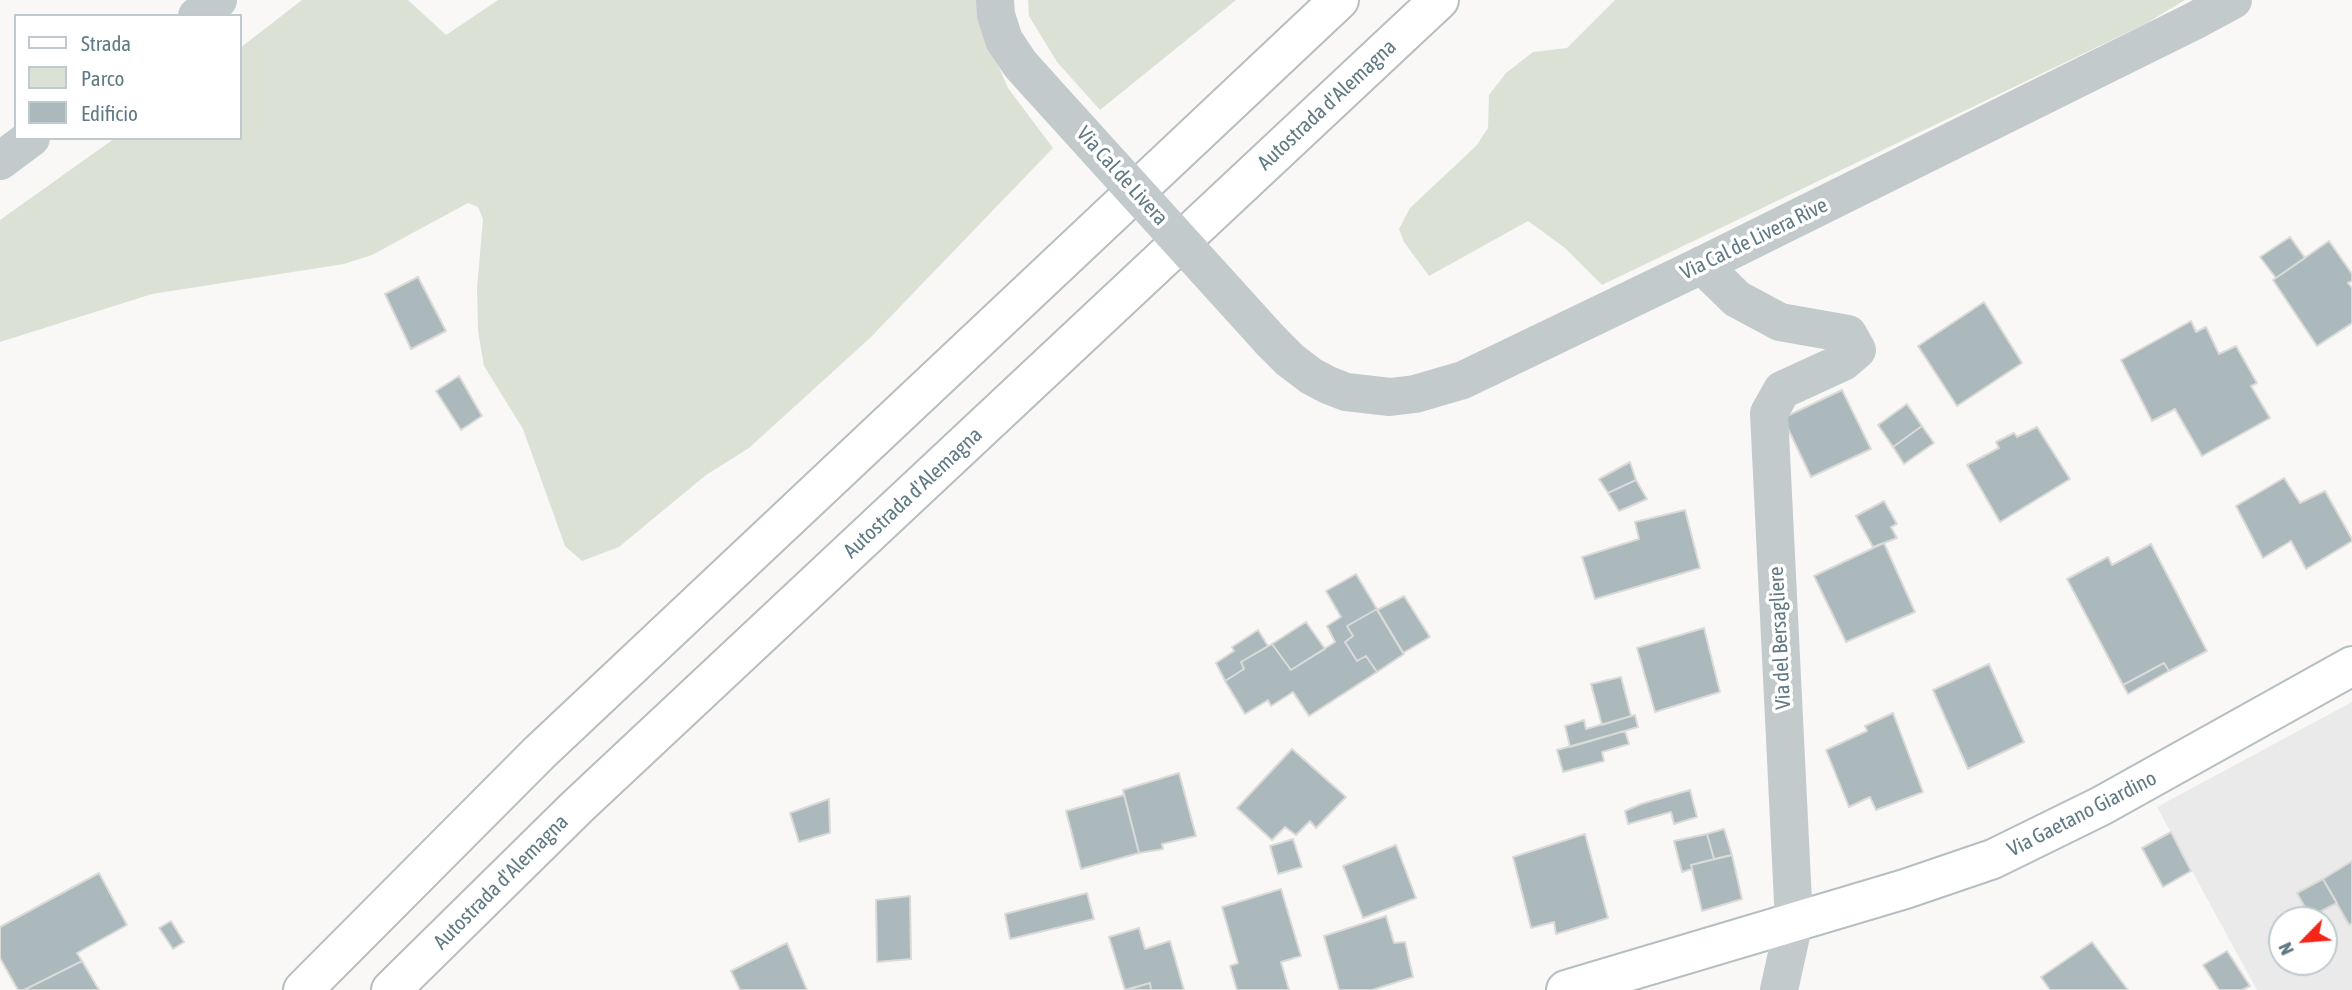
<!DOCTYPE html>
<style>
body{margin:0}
#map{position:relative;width:2352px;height:990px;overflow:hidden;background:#f9f8f6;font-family:"Asap Condensed",sans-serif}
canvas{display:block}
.legend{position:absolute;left:14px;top:14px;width:228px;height:126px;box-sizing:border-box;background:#fff;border:2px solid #bfcace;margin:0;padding:9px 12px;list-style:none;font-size:21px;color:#607a84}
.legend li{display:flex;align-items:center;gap:14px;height:35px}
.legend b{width:35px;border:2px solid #bfcace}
.north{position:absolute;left:2268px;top:906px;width:70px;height:70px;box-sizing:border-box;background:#fff;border:2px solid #bfcace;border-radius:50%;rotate:245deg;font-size:19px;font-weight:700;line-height:28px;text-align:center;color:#607a84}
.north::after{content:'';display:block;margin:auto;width:24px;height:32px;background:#f62518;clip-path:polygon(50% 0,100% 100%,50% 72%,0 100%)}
</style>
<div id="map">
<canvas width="2352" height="990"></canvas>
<ul class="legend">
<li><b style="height:9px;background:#fff"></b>Strada</li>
<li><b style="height:19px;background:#dce1d6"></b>Parco</li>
<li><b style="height:19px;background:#abb8bc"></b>Edificio</li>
</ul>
<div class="north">N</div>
</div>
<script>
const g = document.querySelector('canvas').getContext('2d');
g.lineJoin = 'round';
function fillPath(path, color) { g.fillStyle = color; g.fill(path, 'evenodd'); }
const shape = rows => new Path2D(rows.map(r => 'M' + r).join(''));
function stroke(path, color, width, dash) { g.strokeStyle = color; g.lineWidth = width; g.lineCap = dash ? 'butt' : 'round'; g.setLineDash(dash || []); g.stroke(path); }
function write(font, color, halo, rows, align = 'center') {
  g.font = font + ' "Asap Condensed",sans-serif'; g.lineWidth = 7; g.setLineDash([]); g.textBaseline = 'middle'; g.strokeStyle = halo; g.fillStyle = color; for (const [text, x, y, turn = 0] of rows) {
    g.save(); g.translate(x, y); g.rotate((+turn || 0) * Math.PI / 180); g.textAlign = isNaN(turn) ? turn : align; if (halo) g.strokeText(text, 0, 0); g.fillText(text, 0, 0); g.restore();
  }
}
const built = shape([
 [2352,702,2352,990,2257,990,2157,807],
 [2282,920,2324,920,2324,962,2282,962]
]);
const green = shape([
 [302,0,408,0,446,35,498,0,978,0,982,27,1008,88,1053,148,870,338,749,448,706,475,619,547,582,561,565,546,523,429,484,366,478,331,477,288,483,219,478,207,468,203,372,255,344,264,152,294,0,342,0,220,115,138,240,138,240,48],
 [1028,0,1236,0,1100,110,1057,62,1029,16],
 [1615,0,2185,0,2145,24,1602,285,1565,248,1528,221,1429,276,1404,242,1399,229,1410,208,1477,145,1488,128,1489,95,1506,73,1533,52,1567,48]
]);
const building = shape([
 [2290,237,2305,258,2276,278,2260,257,2290,237],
 [2329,241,2352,274,2352,281,2348,283,2352,288,2352,323,2317,346,2273,280,2329,241],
 [418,277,446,331,411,349,385,294,418,277],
 [1984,302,2022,363,1957,406,1918,346,1984,302],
 [2191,321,2196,332,2206,327,2219,354,2236,346,2257,383,2251,386,2270,418,2202,456,2175,409,2152,421,2121,360,2191,321],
 [459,376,482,416,461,430,436,391,459,376],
 [1842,390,1871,449,1811,477,1783,418,1842,390],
 [1907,404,1922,426,1893,447,1878,425,1907,404],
 [1922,426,1934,443,1904,464,1893,447,1922,426],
 [2037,427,2070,479,2000,522,1967,465,1999,448,1996,442,2014,433,2017,437,2037,427],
 [1630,462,1636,480,1608,493,1599,479,1630,462],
 [2284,478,2300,503,2325,491,2352,539,2352,541,2306,569,2291,541,2263,558,2236,506,2284,478],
 [1636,480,1647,499,1619,511,1608,493,1636,480],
 [1884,501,1897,524,1891,527,1897,538,1873,547,1856,516,1884,501],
 [1685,510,1700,568,1595,599,1582,557,1639,539,1635,522,1685,510],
 [1884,543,1915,612,1846,642,1814,576,1884,543],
 [2151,544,2207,651,2169,671,2164,663,2123,685,2067,579,2108,557,2112,565,2151,544],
 [1356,574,1377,609,1347,626,1353,636,1345,642,1357,661,1366,656,1377,672,1309,716,1293,692,1271,706,1268,700,1245,714,1225,681,1244,669,1241,662,1272,644,1291,670,1335,642,1327,626,1341,617,1326,591,1356,574],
 [1404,596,1430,637,1403,653,1377,610,1404,596],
 [1377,609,1404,654,1377,672,1366,656,1357,661,1345,642,1353,636,1347,626,1377,609],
 [1306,622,1325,649,1291,670,1272,644,1306,622],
 [1704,628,1720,692,1655,712,1637,648,1704,628],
 [1258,630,1268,646,1241,662,1244,669,1225,681,1216,663,1234,651,1232,647,1258,630],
 [2164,663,2169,671,2128,694,2123,685,2164,663],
 [1989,664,2024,742,1968,769,1933,690,1989,664],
 [1621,677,1631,716,1602,725,1591,684,1621,677],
 [1893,713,1923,792,1876,810,1870,797,1849,807,1826,750,1867,731,1865,726,1893,713],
 [1635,715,1638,727,1570,747,1565,726,1584,720,1586,729,1635,715],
 [1625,731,1629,744,1602,752,1604,761,1563,772,1557,750,1625,731],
 [1292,749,1346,797,1316,828,1310,821,1296,835,1285,827,1272,840,1237,808,1292,749],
 [1179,773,1196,836,1162,844,1163,849,1139,853,1123,790,1179,773],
 [1690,790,1697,817,1674,824,1671,812,1628,824,1625,811,1641,804,1690,790],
 [1124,795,1139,853,1081,869,1066,811,1124,795],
 [829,799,830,833,799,842,790,813,829,799],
 [1724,829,1732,855,1714,859,1707,834,1724,829],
 [2171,832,2191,871,2163,887,2142,848,2171,832],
 [1585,834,1608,918,1556,934,1554,922,1531,928,1513,857,1585,834],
 [1707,834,1714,859,1691,865,1692,869,1682,872,1674,841,1707,834],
 [1293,839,1302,867,1278,874,1270,846,1293,839],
 [1396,845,1416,898,1363,918,1343,866,1396,845],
 [1732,855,1742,899,1702,911,1691,865,1732,855],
 [2352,861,2352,923,2349,925,2323,879,2352,861],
 [99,873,127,925,77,953,82,961,24,990,18,990,0,958,0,927,99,873],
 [2323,879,2337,903,2310,917,2297,893,2323,879],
 [1281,889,1301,956,1281,962,1289,990,1237,990,1230,966,1238,963,1222,907,1281,889],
 [1087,893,1094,919,1010,939,1005,914,1087,893],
 [910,896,911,959,877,962,876,900,910,896],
 [1386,916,1394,943,1405,942,1413,977,1372,990,1339,990,1324,936,1386,916],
 [171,921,184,942,173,949,159,928,171,921],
 [1139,928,1145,949,1170,941,1184,990,1151,990,1150,983,1125,990,1109,937,1139,928],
 [2092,942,2128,990,2050,990,2041,977,2092,942],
 [787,943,807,990,740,990,731,971,787,943],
 [2227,951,2250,986,2242,990,2219,990,2203,965,2227,951],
 [82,961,99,990,24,990,82,961],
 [1150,983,1151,990,1127,990,1150,983]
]);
const minor = shape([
 [1702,265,1737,299,1780,322,1848,334,1857,350,1843,362,1782,390,1769,413,1794,922,1779,990]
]);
const tertiary = shape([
 [995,0,996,15,1004,40,1020,64,1038,84],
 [197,16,218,0],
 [0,161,31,138],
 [1271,341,1290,360,1311,376,1328,385,1346,392,1390,397,1415,394,1463,380,1702,265,2194,21,2233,0]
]);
const secondary = shape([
 [1566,990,1905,889,1993,859,2101,806,2352,666]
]);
const motorway = shape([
 [303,990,539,753,1339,0],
 [391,990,577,807,1439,0]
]);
const tertiaryBridge = shape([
 [1038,84,1271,341]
]);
const streetNames = [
 ["Autostrada d'Alemagna",1327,105,-43],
 ["Via Cal de Livera",1122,176,48],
 ["Via Cal de Livera Rive",1754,239,-26],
 ["Autostrada d'Alemagna",913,493,-43],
 ["Via del Bersagliere",1780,638,-93],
 ["Via Gaetano Giardino",2082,814,-27],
 ["Autostrada d'Alemagna",501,882,-45]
];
fillPath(built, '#e9eae9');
fillPath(green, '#dce1d6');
fillPath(building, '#abb8bc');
stroke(building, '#dadad8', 2);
stroke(secondary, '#b5bec1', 42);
stroke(motorway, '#b8bec0', 42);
stroke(minor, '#c3cacc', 38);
stroke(tertiary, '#c3cacc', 38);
stroke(secondary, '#fff', 38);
stroke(motorway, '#fff', 38);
stroke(tertiaryBridge, '#c3cacc', 38);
write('21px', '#607a84', '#fff', streetNames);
</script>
